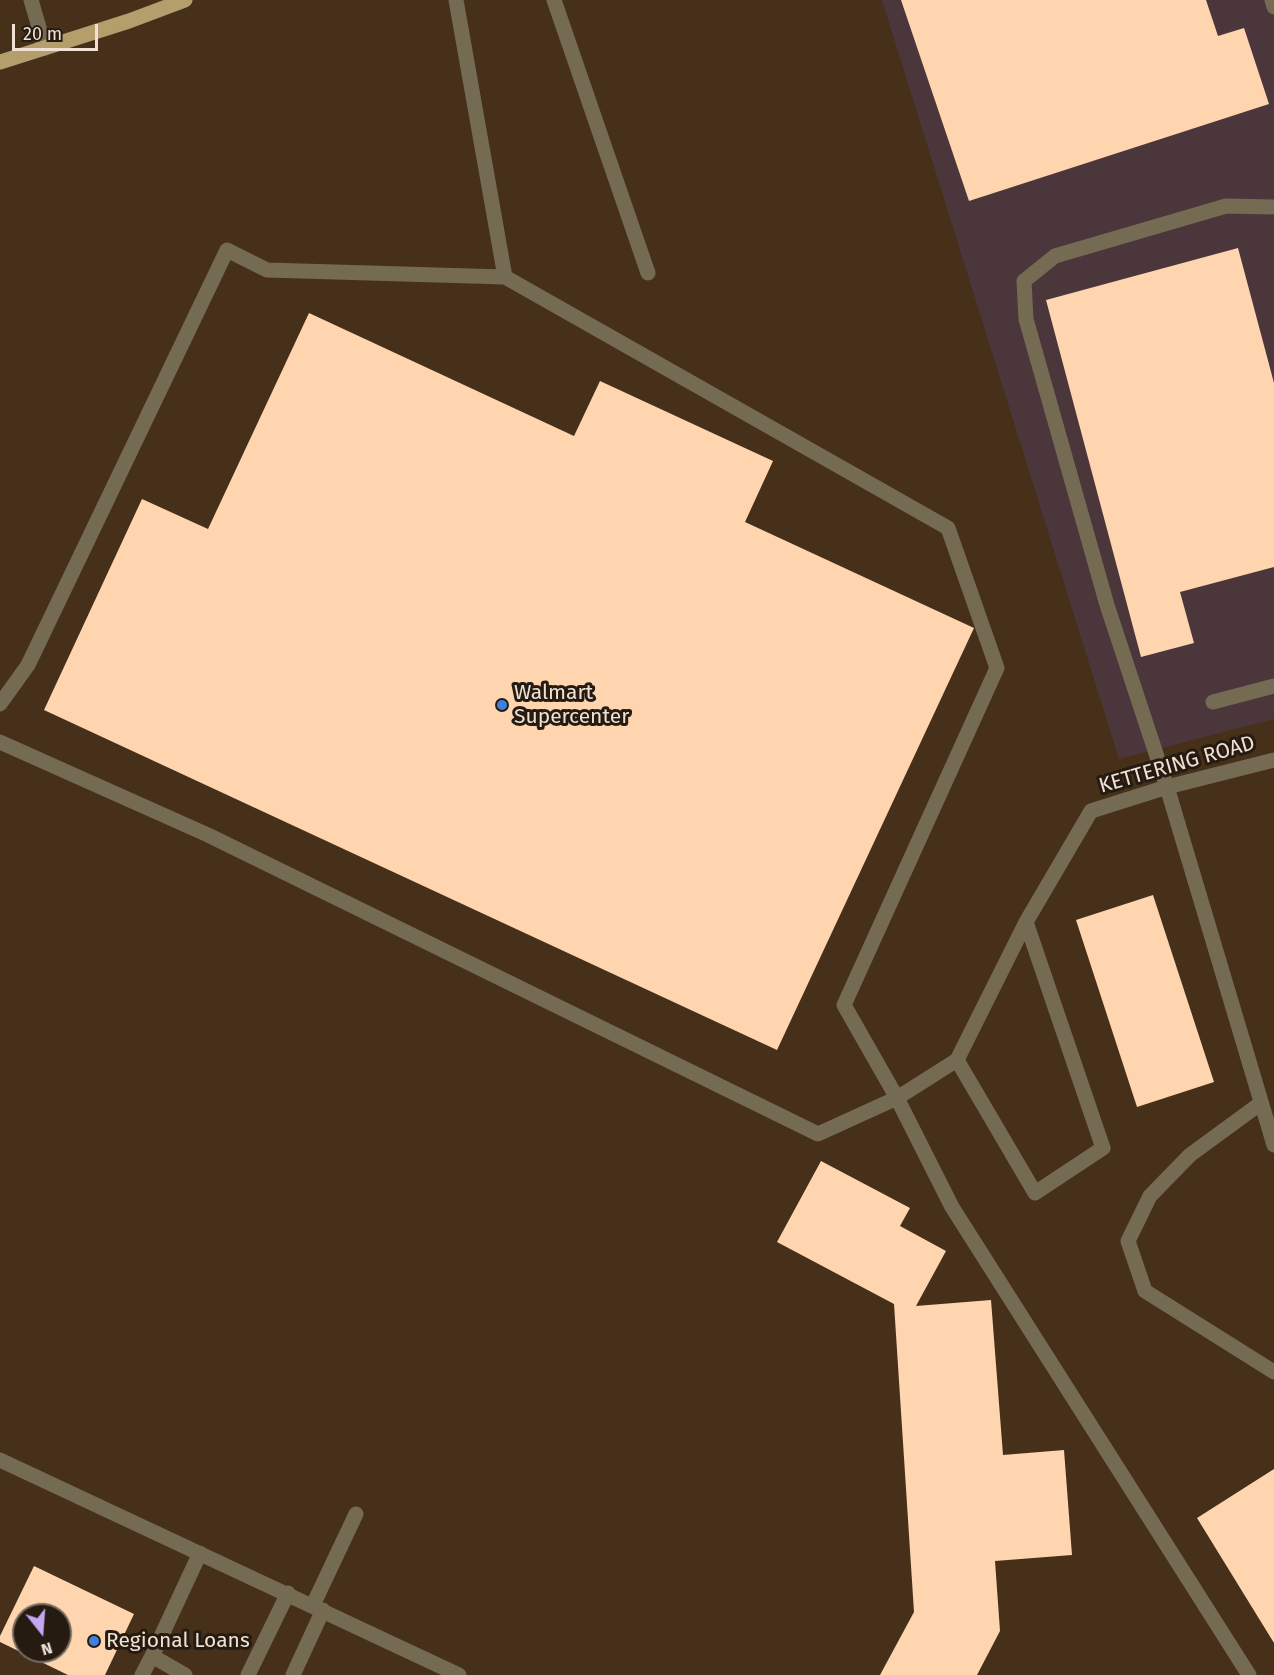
<!DOCTYPE html>
<style>
body{margin:0}
#map{position:relative;width:1274px;height:1675px;overflow:hidden;background:#46301a;font-family:"Fira Sans",sans-serif}
canvas{display:block}
.north{position:absolute;left:12px;top:1603px;width:60px;height:60px;box-sizing:border-box;background:#251b11;border:2px solid #766a5f;border-radius:50%;rotate:163deg;font-size:16px;font-weight:700;line-height:24px;text-align:center;color:#f0e1d4}
.north::after{content:'';display:block;margin:auto;width:21px;height:27px;background:#c3a7f2;clip-path:polygon(50% 0,100% 100%,50% 72%,0 100%)}
.scale{position:absolute;left:12px;top:24px;width:86px;height:27px;box-sizing:border-box;border:3px solid #f0e1d4;border-top:0;padding-left:8px;font-size:18px;line-height:21px;white-space:nowrap;color:#f0e1d4;-webkit-text-stroke:4px #251b11;paint-order:stroke}
</style>
<div id="map">
<canvas width="1274" height="1675"></canvas>
<div class="north">N</div>
<div class="scale">20 m</div>
</div>
<script>
const g = document.querySelector('canvas').getContext('2d');
g.lineJoin = 'round';
function fillPath(path, color) { g.fillStyle = color; g.fill(path, 'evenodd'); }
const shape = rows => new Path2D(rows.map(r => 'M' + r).join(''));
function stroke(path, color, width, dash) { g.strokeStyle = color; g.lineWidth = width; g.lineCap = dash ? 'butt' : 'round'; g.setLineDash(dash || []); g.stroke(path); }
function write(font, color, halo, rows, align = 'center') {
  g.font = font + ' "Fira Sans",sans-serif'; g.lineWidth = 6; g.setLineDash([]); g.textBaseline = 'middle'; g.strokeStyle = halo; g.fillStyle = color; for (const [text, x, y, turn = 0] of rows) {
    g.save(); g.translate(x, y); g.rotate((+turn || 0) * Math.PI / 180); g.textAlign = isNaN(turn) ? turn : align; if (halo) g.strokeText(text, 0, 0); g.fillText(text, 0, 0); g.restore();
  }
}
const industrial = shape([
 [882,0,1274,0,1274,719,1119,759]
]);
const building = shape([
 [901,0,1206,0,1218,36,1244,28,1269,104,969,201],
 [1238,248,1274,383,1274,567,1180,592,1194,643,1141,657,1046,300],
 [309,313,574,436,600,381,773,461,745,522,974,628,777,1050,44,710,142,499,208,529],
 [1153,895,1214,1082,1137,1107,1076,920],
 [821,1161,910,1208,900,1226,946,1251,916,1306,991,1300,1003,1455,1064,1450,1072,1555,995,1561,1000,1631,977,1675,880,1675,914,1612,894,1304,777,1242],
 [1274,1469,1274,1643,1197,1518],
 [34,1566,134,1614,105,1675,68,1675,0,1642,0,1636],
 [24,1615,60,1615,60,1651,24,1651]
]);
const minor = shape([
 [31,0,45,48],
 [456,0,505,277,948,528,997,668,844,1005,897,1098,952,1207,1249,1675],
 [554,0,648,273],
 [1272,0,1274,7],
 [1274,207,1226,206,1055,256,1024,281,1026,319,1107,605,1167,787,1274,1145],
 [1213,702,1274,686],
 [0,704,28,665,227,250,267,270,505,277],
 [0,742,208,835,818,1134,897,1098,957,1060,1026,922,1091,811,1167,787,1274,760],
 [957,1060,1035,1193,1103,1148,1026,922],
 [1261,1103,1190,1155,1150,1196,1128,1241,1145,1291,1274,1372],
 [0,1460,459,1675],
 [313,1605,356,1514],
 [142,1675,152,1656],
 [185,1675,152,1656,200,1553],
 [248,1675,288,1593],
 [293,1675,323,1610]
]);
const major = shape([
 [0,62,129,21,185,0]
]);
const markers = [
 [502,705,6,"#3f7fe0"],
 [94,1641,6,"#3f7fe0"]
];
const poiNames = [
 ["Walmart",514,693],
 ["Supercenter",514,717],
 ["Regional Loans",106,1641]
];
const streetNames = [
 ["KETTERING ROAD",1177,765,-16]
];
fillPath(industrial, '#4b373b');
fillPath(building, '#fed5af');
stroke(minor, '#756b52', 15);
stroke(major, '#b39e6c', 15);
for (const [x, y, r, color] of markers) { const dot = new Path2D(); dot.arc(x, y, r, 0, 2 * Math.PI); g.fillStyle = color; g.fill(dot); stroke(dot, '#251b11', 2); }
write('21px', '#f0e1d4', '#251b11', poiNames, 'left');
write('21px', '#f0e1d4', '#251b11', streetNames);
</script>
